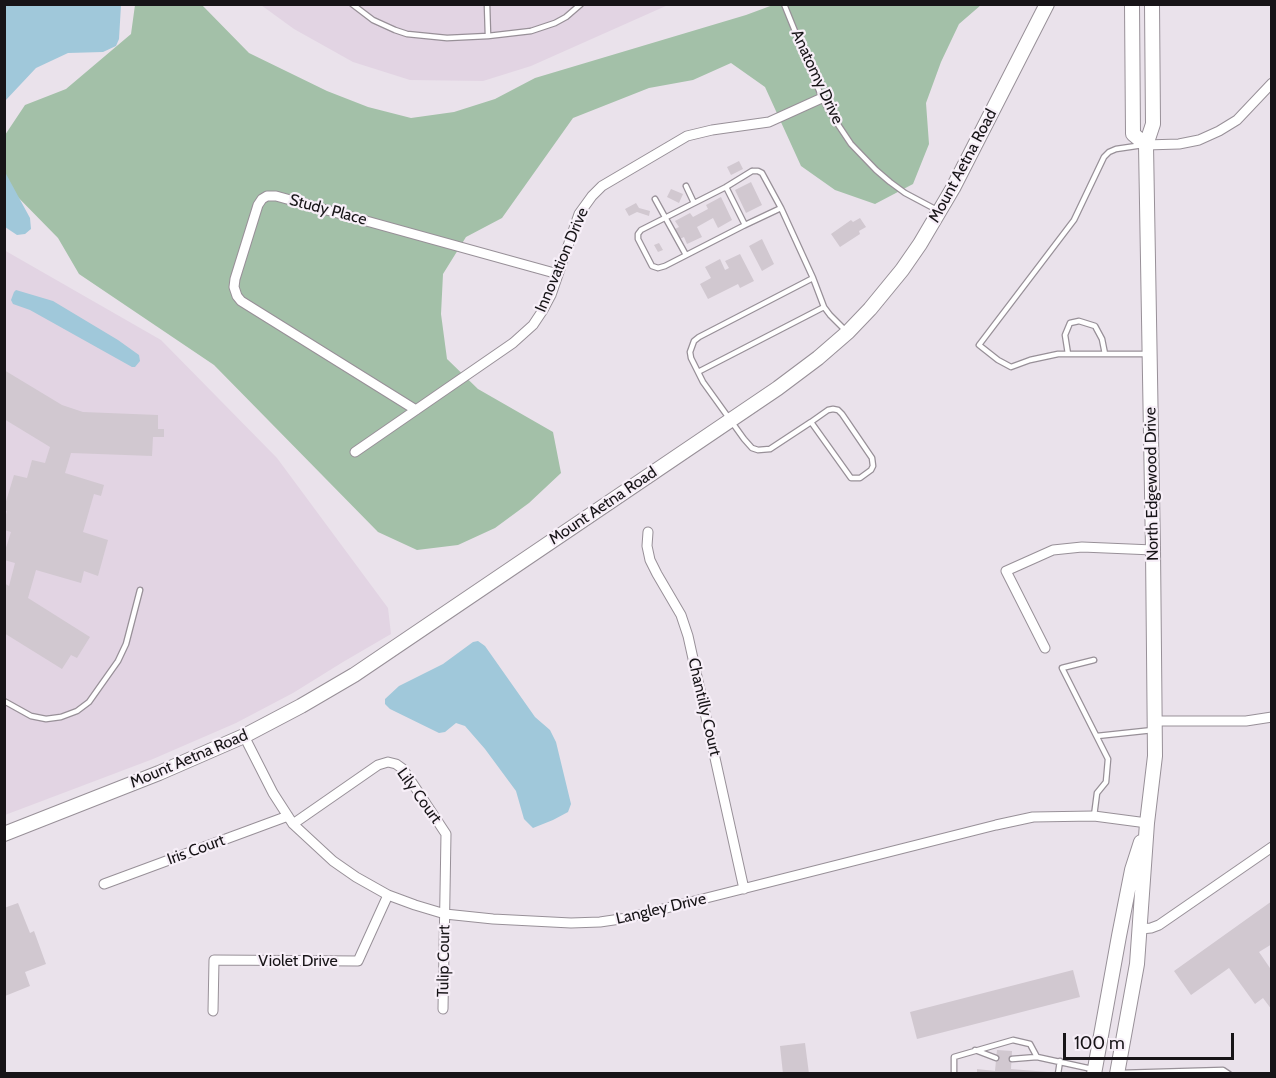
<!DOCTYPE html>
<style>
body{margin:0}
#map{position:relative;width:1276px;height:1078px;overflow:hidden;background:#eae2eb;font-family:Cabin,sans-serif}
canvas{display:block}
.frame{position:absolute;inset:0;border:6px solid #171417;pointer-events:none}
.scale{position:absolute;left:1063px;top:1033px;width:171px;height:27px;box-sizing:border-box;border:3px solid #171417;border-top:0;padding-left:8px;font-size:18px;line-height:21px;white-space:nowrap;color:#171417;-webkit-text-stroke:4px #f7eff8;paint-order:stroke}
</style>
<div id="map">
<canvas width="1276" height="1078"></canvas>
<div class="frame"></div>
<div class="scale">100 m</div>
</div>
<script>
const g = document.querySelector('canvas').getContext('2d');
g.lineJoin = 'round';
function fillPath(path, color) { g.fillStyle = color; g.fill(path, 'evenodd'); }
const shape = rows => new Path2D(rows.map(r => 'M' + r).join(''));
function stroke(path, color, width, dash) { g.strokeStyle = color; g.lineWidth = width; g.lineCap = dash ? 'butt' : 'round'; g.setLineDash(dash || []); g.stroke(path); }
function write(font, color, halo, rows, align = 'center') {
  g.font = font + ' Cabin,sans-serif'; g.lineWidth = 4.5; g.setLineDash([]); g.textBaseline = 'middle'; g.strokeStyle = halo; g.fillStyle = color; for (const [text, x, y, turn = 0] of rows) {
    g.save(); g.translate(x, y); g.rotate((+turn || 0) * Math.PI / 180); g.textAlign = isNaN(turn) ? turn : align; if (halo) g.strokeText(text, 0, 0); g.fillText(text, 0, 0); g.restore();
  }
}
const built = shape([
 [261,5,668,5,531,66,483,81,410,80,353,62,294,29],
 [4,250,161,340,277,458,388,608,391,634,343,662,293,693,236,723,153,759,5,815]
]);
const green = shape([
 [135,5,202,5,249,53,327,91,368,107,411,118,454,112,495,99,535,78,746,15,773,5,981,5,959,24,941,62,926,103,929,144,913,184,875,204,835,190,801,166,765,87,731,63,693,80,649,88,573,118,502,218,466,237,443,274,441,314,447,359,478,389,553,432,561,473,529,503,495,528,458,545,417,550,378,532,214,365,79,274,58,238,5,184,5,135,25,105,66,89,131,34]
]);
const water = shape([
 [5,4,121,5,119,39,116,46,103,52,68,53,36,68,5,101],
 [5,172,30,218,31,229,25,234,17,235,5,227],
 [16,290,53,301,118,340,139,355,140,361,135,367,132,367,30,310,13,304,11,300,14,292],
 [478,641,485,646,535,717,550,730,556,742,571,804,568,812,553,820,533,828,524,819,516,791,485,749,465,726,456,723,445,732,439,733,390,709,385,704,385,699,399,686,443,664,473,642]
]);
const building = shape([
 [739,161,743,169,731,175,727,167],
 [751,182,762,205,746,213,735,190],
 [671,189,683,194,679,203,667,197],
 [721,197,732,220,718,228,713,218,697,227,702,237,687,244,684,237,680,239,675,229,679,227,675,221,690,213,693,217,708,209,706,205],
 [636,203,639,208,650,211,649,216,637,212,629,216,625,209],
 [860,218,866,227,859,231,860,234,840,247,831,234,851,220,853,222],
 [762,239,774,264,762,271,749,246],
 [659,243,663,250,658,252,654,245],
 [740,254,754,281,740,288,738,284,708,299,700,284,711,278,705,267,720,259,725,270,729,268,725,261],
 [4,370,62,405,83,412,158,415,158,429,164,429,164,437,153,437,152,456,71,453,65,473,104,485,101,496,94,494,83,532,108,540,98,576,84,571,81,583,36,570,28,598,90,637,77,658,71,655,62,669,4,633,4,583,9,586,15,563,4,560,4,554,11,532,4,530,4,521,7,511,4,510,4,508,14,475,27,478,32,460,45,463,50,447,4,419],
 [1272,901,1272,944,1259,952,1272,971,1272,1010,1263,998,1255,1004,1229,968,1191,995,1174,971],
 [18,903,30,933,34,931,46,964,25,972,30,986,5,996,4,908],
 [1073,970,1080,997,917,1039,910,1012],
 [805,1043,809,1074,783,1074,780,1046],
 [997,1050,1012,1051,1011,1069,1048,1072,1048,1074,977,1074,977,1069,995,1071]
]);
const lane = shape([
 [352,4,373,20,395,30,407,34,447,38,488,36,531,31,555,23,566,17,581,4],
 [487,4,488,36],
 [784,4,822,98,831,114,851,144,876,170,890,182,905,193,937,210],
 [1143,145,1116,149,1109,152,1104,157,1074,220,979,345,998,360,1011,367,1030,360,1058,354,1146,354],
 [752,171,758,171,762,173,781,208,745,225,665,266,658,268,652,266,638,239,638,234,641,230,726,187,752,171],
 [686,186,694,203],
 [726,187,745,225],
 [655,199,686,255],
 [781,208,813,278,824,307,830,315,847,332],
 [1068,354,1065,335,1070,323,1079,321,1095,326,1102,339,1105,354],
 [698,372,824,307],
 [811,422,851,478,860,478,871,470,873,466,872,458,842,414,838,410,833,409,828,410,811,422,770,449,758,450,752,448,744,439,703,382,691,358,690,352,694,341,699,337,813,278],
 [1094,660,1062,668,1108,759,1106,782,1097,793,1094,816],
 [4,701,31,716,46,719,61,717,77,711,89,702,118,661,126,644,140,590],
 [1097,736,1153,730],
 [975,1050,996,1058],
 [1012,1059,1037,1057,1092,1069],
 [1119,1073,1223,1070,1229,1074],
 [954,1074,954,1057,1013,1040,1030,1044,1037,1057],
 [1058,1074,1060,1061]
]);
const street = shape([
 [1146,145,1179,144,1199,140,1219,131,1237,120,1272,83],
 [416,410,241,301,237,296,234,287,235,279,258,205,262,199,267,196,276,196,558,274],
 [355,452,513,343,533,325,543,310,551,295,579,214,592,196,602,186,687,136,712,130,769,122,822,98],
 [648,532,647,546,650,560,657,574,681,615,688,636,744,889],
 [1045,648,1006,571,1053,550,1082,547,1153,550],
 [1156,721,1246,721,1272,717],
 [244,736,273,793,293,824,333,861,356,877,388,895,415,905,445,914,493,919,571,923,600,922,627,918,996,825,1033,817,1094,816,1147,823],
 [293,824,378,765,388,762,396,764,403,769,446,834,443,1009],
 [104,884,288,816],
 [1141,929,1151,928,1159,925,1272,847],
 [213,1011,214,960,358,961,388,895]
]);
const secondary = shape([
 [1132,4,1133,134,1146,145],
 [4,834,159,773,244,736,301,706,354,675,778,388,818,358,848,332,870,309,902,270,920,244,953,188,1047,4],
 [1094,1074,1119,936,1132,870,1141,842],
 [1117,1074,1137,964,1147,823,1155,756,1153,550,1146,145,1153,124,1152,4]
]);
const streetNames = [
 ["Anatomy Drive",817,77,65],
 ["Mount Aetna Road",963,166,-62],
 ["Study Place",328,210,15],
 ["Innovation Drive",562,260,-67],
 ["North Edgewood Drive",1152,484,-91],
 ["Mount Aetna Road",603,506,-34],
 ["Chantilly Court",704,707,77],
 ["Mount Aetna Road",189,759,-23],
 ["Lily Court",419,796,54],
 ["Iris Court",196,850,-20],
 ["Langley Drive",661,909,-13],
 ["Violet Drive",298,961],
 ["Tulip Court",444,961,-89]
];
fillPath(built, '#e2d4e3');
fillPath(green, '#a3c0a8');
fillPath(water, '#a0c8da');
fillPath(building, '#d1c8d0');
stroke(lane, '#989098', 7);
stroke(street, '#989098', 11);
stroke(secondary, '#989098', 16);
stroke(lane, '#fff', 4.5);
stroke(street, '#fff', 9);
stroke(secondary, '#fff', 14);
write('16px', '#171417', '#f7eff8', streetNames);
</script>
